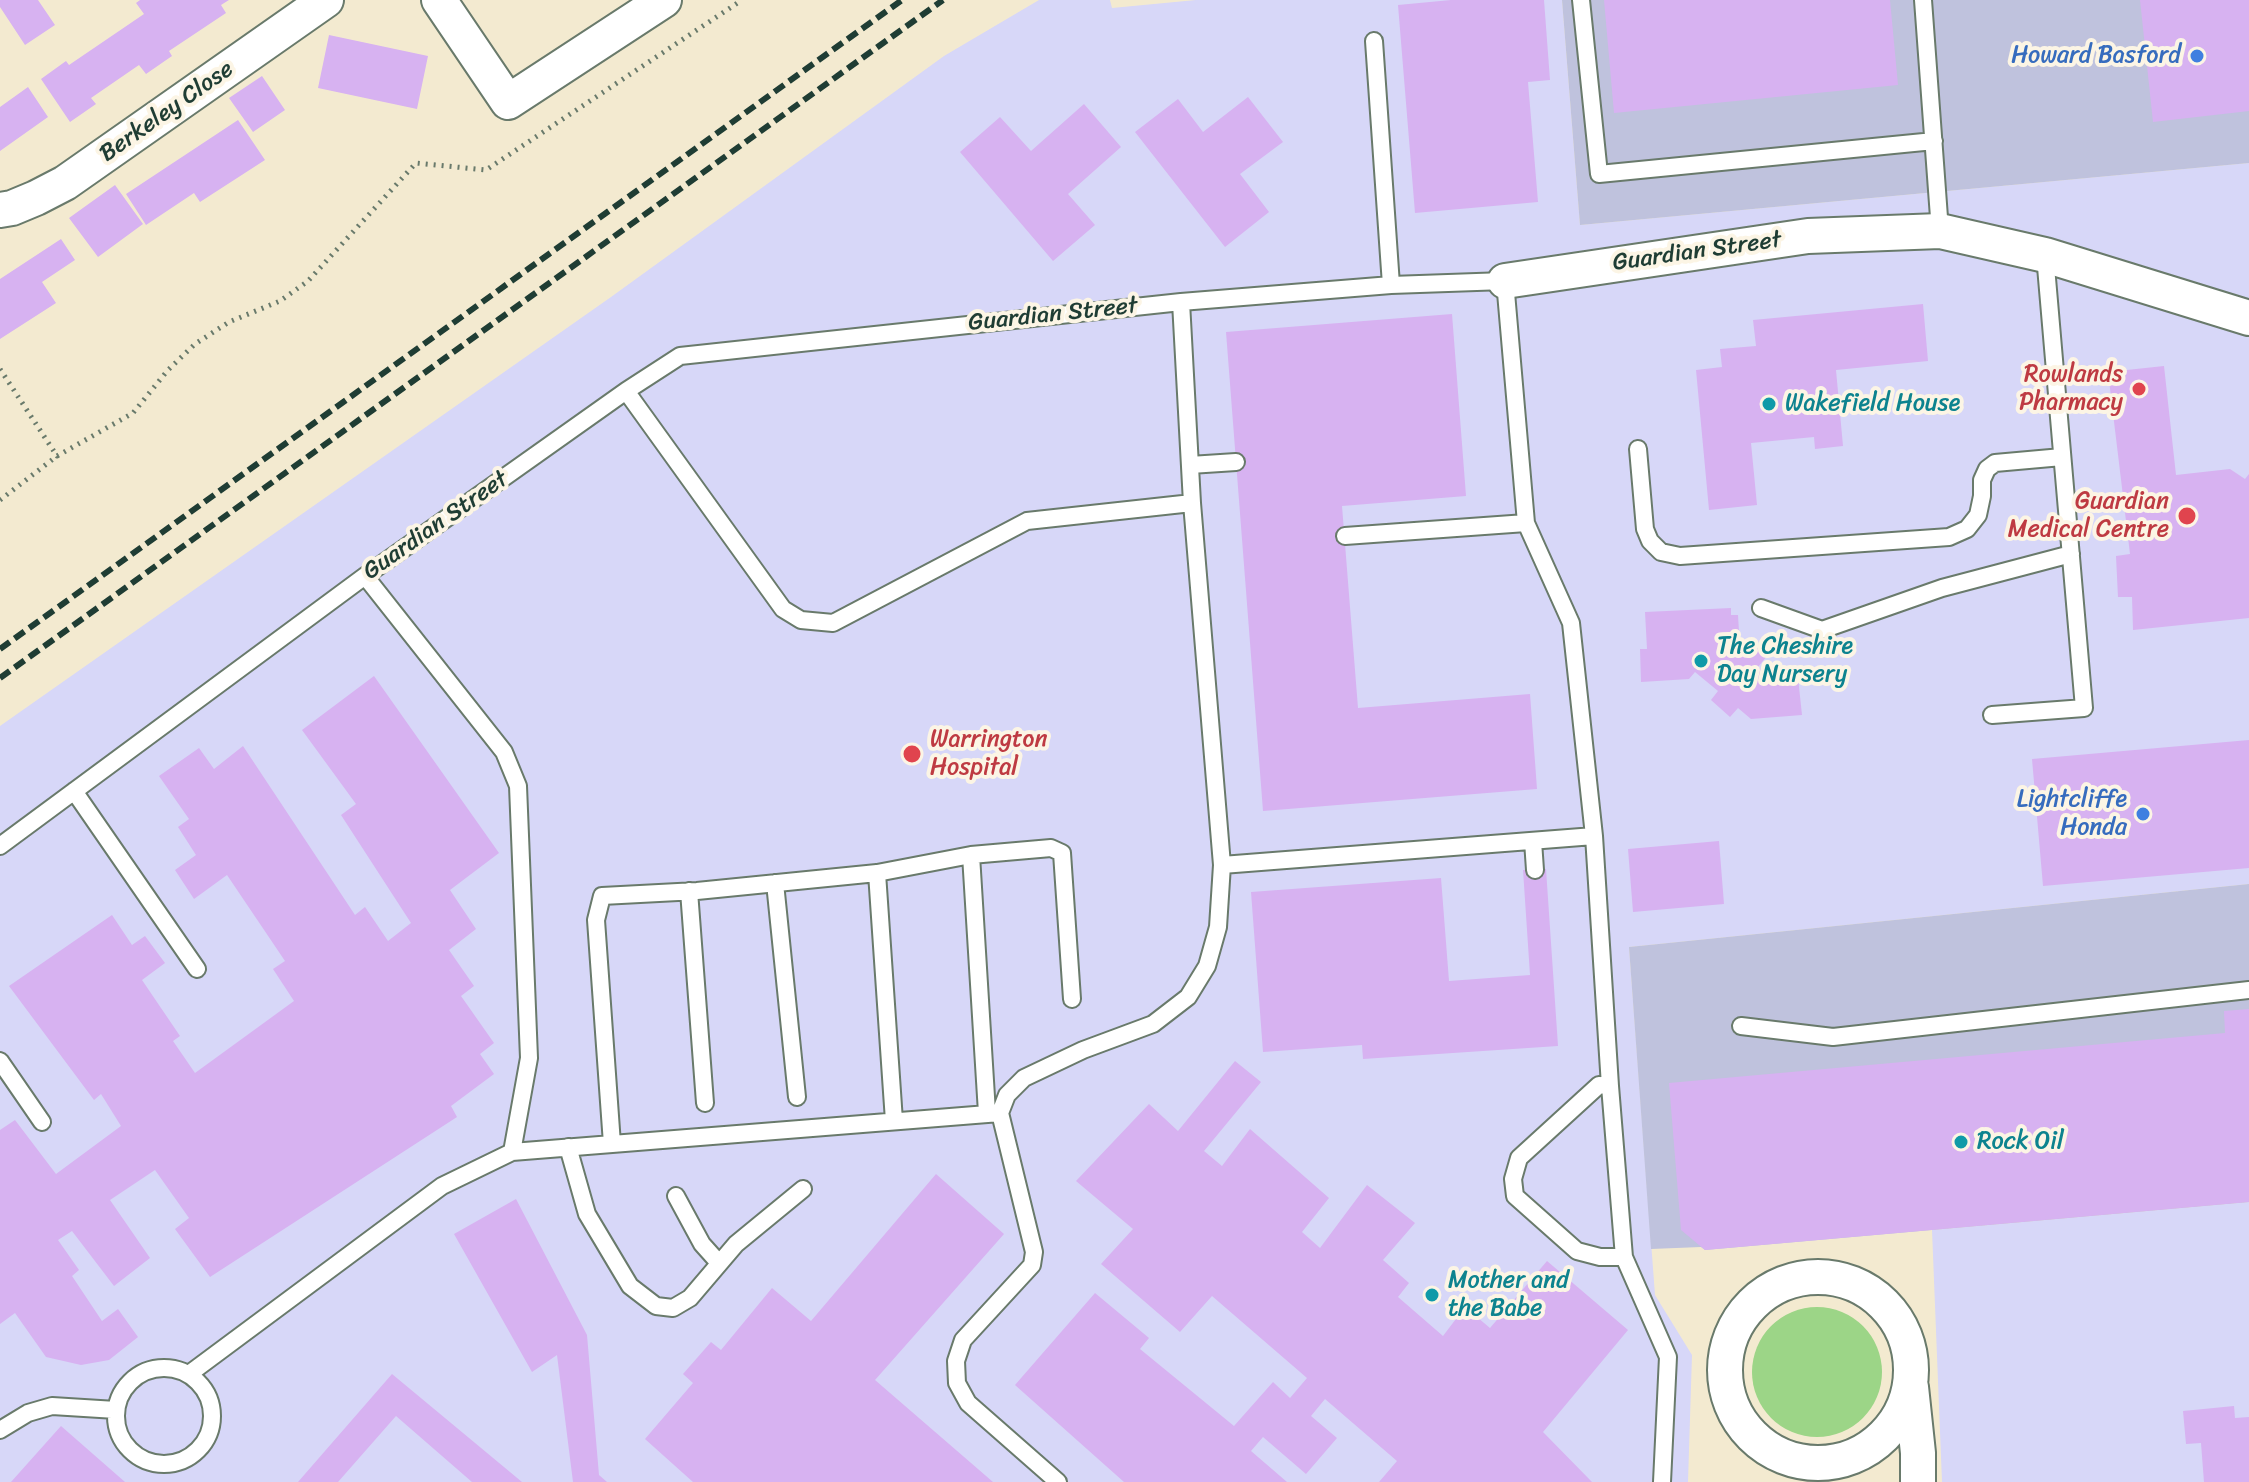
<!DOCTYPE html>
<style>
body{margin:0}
canvas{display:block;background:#f3ead0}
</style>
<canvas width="2249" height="1482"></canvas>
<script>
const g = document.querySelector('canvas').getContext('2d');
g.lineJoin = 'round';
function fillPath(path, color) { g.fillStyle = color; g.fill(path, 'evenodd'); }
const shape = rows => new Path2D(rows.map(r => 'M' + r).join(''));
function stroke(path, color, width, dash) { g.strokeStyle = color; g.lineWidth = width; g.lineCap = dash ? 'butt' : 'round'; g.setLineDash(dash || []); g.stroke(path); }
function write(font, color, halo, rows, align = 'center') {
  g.font = font + ' Sriracha,sans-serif'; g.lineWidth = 8; g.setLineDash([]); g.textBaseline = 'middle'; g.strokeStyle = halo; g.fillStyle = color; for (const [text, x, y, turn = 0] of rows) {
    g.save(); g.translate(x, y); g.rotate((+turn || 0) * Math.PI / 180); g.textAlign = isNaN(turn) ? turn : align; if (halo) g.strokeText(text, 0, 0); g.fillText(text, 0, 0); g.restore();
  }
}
const built = shape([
 [1039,0,1110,0,1112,8,1196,0,1562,0,1580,225,2249,163,2249,884,1629,947,1655,1295,1692,1355,1688,1482,0,1482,0,726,611,297,944,56],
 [2249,1202,2249,1482,1942,1482,1932,1230]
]);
const industrial = shape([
 [1562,0,2249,0,2249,163,1580,225],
 [2249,884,2249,1202,1705,1250,1701,1247,1651,1249,1629,947]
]);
const green = shape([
 '1752 1372a65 65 0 1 1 130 0a65 65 0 1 1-130 0Z'
]);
const building = shape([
 [0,0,38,0,55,25,25,45,0,7],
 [140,0,229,0,221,5,226,13,169,51,172,56,146,74,139,65,91,98,96,104,70,122,41,79,66,61,69,65,144,14,136,3],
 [1451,0,1544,0,1550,80,1528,82,1538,202,1415,213,1398,5],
 [1604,0,1890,0,1898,85,1614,113],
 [2140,0,2249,0,2249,111,2153,122],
 [329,35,428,56,417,109,318,88],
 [262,76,285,110,253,132,229,98],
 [28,87,48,117,0,151,0,107],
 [1248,97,1283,142,1240,174,1269,212,1225,247,1135,132,1178,99,1203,132],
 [1084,104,1121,147,1068,194,1095,225,1053,261,960,152,1000,117,1031,151],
 [238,120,265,160,200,202,194,193,146,225,126,194],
 [115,185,143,224,98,257,69,218],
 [61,239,75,260,42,282,56,303,0,339,0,279],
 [1923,304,1928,361,1836,370,1843,446,1815,449,1814,437,1751,443,1757,505,1709,510,1696,370,1722,367,1720,349,1756,346,1753,320],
 [1452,314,1466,496,1342,506,1358,708,1530,694,1537,789,1263,811,1226,332],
 [2164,366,2176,475,2230,469,2245,479,2249,474,2249,618,2133,630,2132,597,2118,597,2116,556,2130,554,2108,372],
 [1731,608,1731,615,1738,615,1739,632,1731,632,1732,645,1740,652,1749,641,1767,656,1758,667,1764,671,1797,668,1802,715,1751,719,1738,708,1730,717,1711,700,1718,691,1695,672,1689,679,1641,682,1640,649,1647,649,1645,612],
 [374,676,499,853,450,890,476,929,449,950,474,986,461,996,494,1043,480,1054,494,1074,451,1106,457,1117,210,1277,175,1229,189,1218,155,1170,110,1200,150,1258,114,1286,72,1231,58,1240,79,1270,72,1276,102,1321,118,1309,138,1337,109,1360,81,1365,46,1357,15,1313,0,1324,0,1130,15,1120,56,1174,121,1126,101,1094,94,1100,9,986,112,915,132,945,145,936,165,963,142,980,180,1036,173,1041,195,1073,294,1001,273,969,285,961,227,875,194,899,175,870,196,855,178,827,189,819,159,776,199,748,214,769,243,746,355,915,365,907,388,941,411,923,341,815,356,804,302,730],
 [2249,740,2249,868,2043,886,2032,759],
 [1719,841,1724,904,1633,912,1628,849],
 [1546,869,1558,1046,1363,1059,1362,1045,1263,1052,1251,892,1441,878,1449,981,1530,975,1523,870],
 [2249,1009,2249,1202,1705,1250,1681,1230,1669,1083,2225,1033,2224,1011],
 [1235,1061,1261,1082,1204,1151,1222,1166,1250,1129,1329,1198,1302,1232,1320,1248,1367,1185,1415,1223,1383,1260,1409,1283,1398,1297,1443,1336,1465,1307,1490,1328,1547,1261,1628,1330,1543,1432,1592,1482,1379,1482,1397,1461,1325,1399,1311,1416,1337,1438,1306,1474,1263,1437,1251,1451,1287,1482,1124,1482,1015,1385,1095,1293,1149,1338,1140,1349,1234,1426,1273,1382,1290,1398,1307,1378,1212,1296,1180,1332,1101,1264,1133,1229,1076,1181,1149,1104,1178,1131],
 [936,1174,1004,1234,875,1380,993,1482,693,1482,645,1439,693,1383,683,1374,711,1342,721,1350,772,1288,811,1321],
 [516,1199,587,1335,599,1475,607,1482,573,1482,557,1355,532,1372,454,1234],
 [392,1374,522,1482,472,1482,396,1416,338,1482,298,1482],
 [2234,1406,2235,1418,2249,1417,2249,1482,2204,1482,2201,1443,2186,1444,2183,1411],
 [61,1426,125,1482,11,1482]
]);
const path = shape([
 [0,369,57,456,133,413,168,370,195,344,229,322,280,301,308,281,416,163,486,170,742,0],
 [0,500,57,456]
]);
const service = shape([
 [1581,0,1599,174,1934,141],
 [1923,0,1940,231],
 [1374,41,1391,285],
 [626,391,783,609,801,620,833,623,1027,521,1192,503],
 [1638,449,1645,529,1650,541,1661,552,1680,556,1949,537,1967,529,1978,515,1982,496,1982,480,1987,469,1995,463,2062,457],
 [1190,465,1236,462],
 [1345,536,1526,523],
 [365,576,504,752,518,786,529,1058,512,1152],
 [1761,608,1822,630,1942,588,2071,554],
 [1992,715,2084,708,2045,255],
 [74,791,197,969],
 [1533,841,1535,870],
 [0,846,365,576,626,391,680,356,1181,302,1391,285,1505,281,1526,523,1571,623,1594,836,1610,1086,1624,1257,1668,1357,1662,1482],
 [971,855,1051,848,1062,853,1072,999],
 [1222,865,1594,836],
 [877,873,894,1121],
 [775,883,797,1097],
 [689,891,705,1103],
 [1741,1026,1833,1037,2249,990],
 [0,1061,42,1122],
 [1610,1086,1599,1085,1519,1158,1513,1179,1515,1196,1577,1251,1600,1257,1624,1257],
 [612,1144,596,920,602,896,697,891,877,873,971,855,987,1113],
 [568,1147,587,1214,630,1286,656,1306,673,1308,690,1298,736,1244,803,1189],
 [676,1196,702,1244,719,1263],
 '116 1416a48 48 0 1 1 96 0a48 48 0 1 1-96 0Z',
 [189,1374,442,1186,512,1152,1000,1113],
 [0,1430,28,1413,52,1406,116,1410],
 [1058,1482,968,1403,957,1383,956,1361,963,1340,1032,1265,1034,1252,1000,1113,1007,1095,1024,1078,1083,1050,1153,1024,1188,997,1207,966,1218,927,1222,865,1192,503,1181,302]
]);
const minor = shape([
 [439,0,508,102,664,0],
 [0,210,12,208,36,198,65,183,326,0],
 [1505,281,1808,236,1940,231,2045,255,2249,318],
 '1725 1370a93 93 0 1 1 186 0a93 93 0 1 1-186 0Z',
 [1911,1387,1918,1453,1918,1482]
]);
const rail = shape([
 [0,649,902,0],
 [0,678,943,0]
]);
const markers = [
 [2197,56,8,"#3f7fe0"],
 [2139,389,8,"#e0444e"],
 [1769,404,8,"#0f9aa8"],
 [2187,516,10,"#e0444e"],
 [1701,661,8,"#0f9aa8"],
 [912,754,10,"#e0444e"],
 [2143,814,8,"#3f7fe0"],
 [1961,1142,8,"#0f9aa8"],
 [1432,1295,8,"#0f9aa8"]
];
const shopNames = [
 ["Howard Basford",2181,56],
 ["Lightcliffe",2127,800],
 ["Honda",2127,828]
];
const streetNames = [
 ["Berkeley Close",167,112,-35],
 ["Guardian Street",1697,252,-8],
 ["Guardian Street",1053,315,-6],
 ["Guardian Street",436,526,-35]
];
const healthNames = [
 ["Rowlands",2123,375],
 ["Pharmacy",2123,403],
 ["Guardian",2169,502],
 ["Medical Centre",2169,530],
 ["Warrington",930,740,"left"],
 ["Hospital",930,768,"left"]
];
const cultureNames = [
 ["Wakefield House",1785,404],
 ["The Cheshire",1717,647],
 ["Day Nursery",1717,675],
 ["Rock Oil",1977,1142],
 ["Mother and",1448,1281],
 ["the Babe",1448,1309]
];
fillPath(built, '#d7d7f8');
fillPath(industrial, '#bfc2dd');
fillPath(green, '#9cd587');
fillPath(building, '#d7b2f1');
stroke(service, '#697a6b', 20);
stroke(minor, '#697a6b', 38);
stroke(path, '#697a6b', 5, [2, 6]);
stroke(service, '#fff', 16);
stroke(minor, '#fff', 34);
stroke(rail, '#1f3d34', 6, [12, 6]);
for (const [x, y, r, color] of markers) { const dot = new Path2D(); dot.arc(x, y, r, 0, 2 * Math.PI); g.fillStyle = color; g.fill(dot); stroke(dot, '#fcf5e5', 3); }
write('24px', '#366cbe', '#fcf5e5', shopNames, 'right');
write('24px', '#1f3d34', '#fcf5e5', streetNames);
write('24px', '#be3a42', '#fcf5e5', healthNames, 'right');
write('24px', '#0d838f', '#fcf5e5', cultureNames, 'left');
</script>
